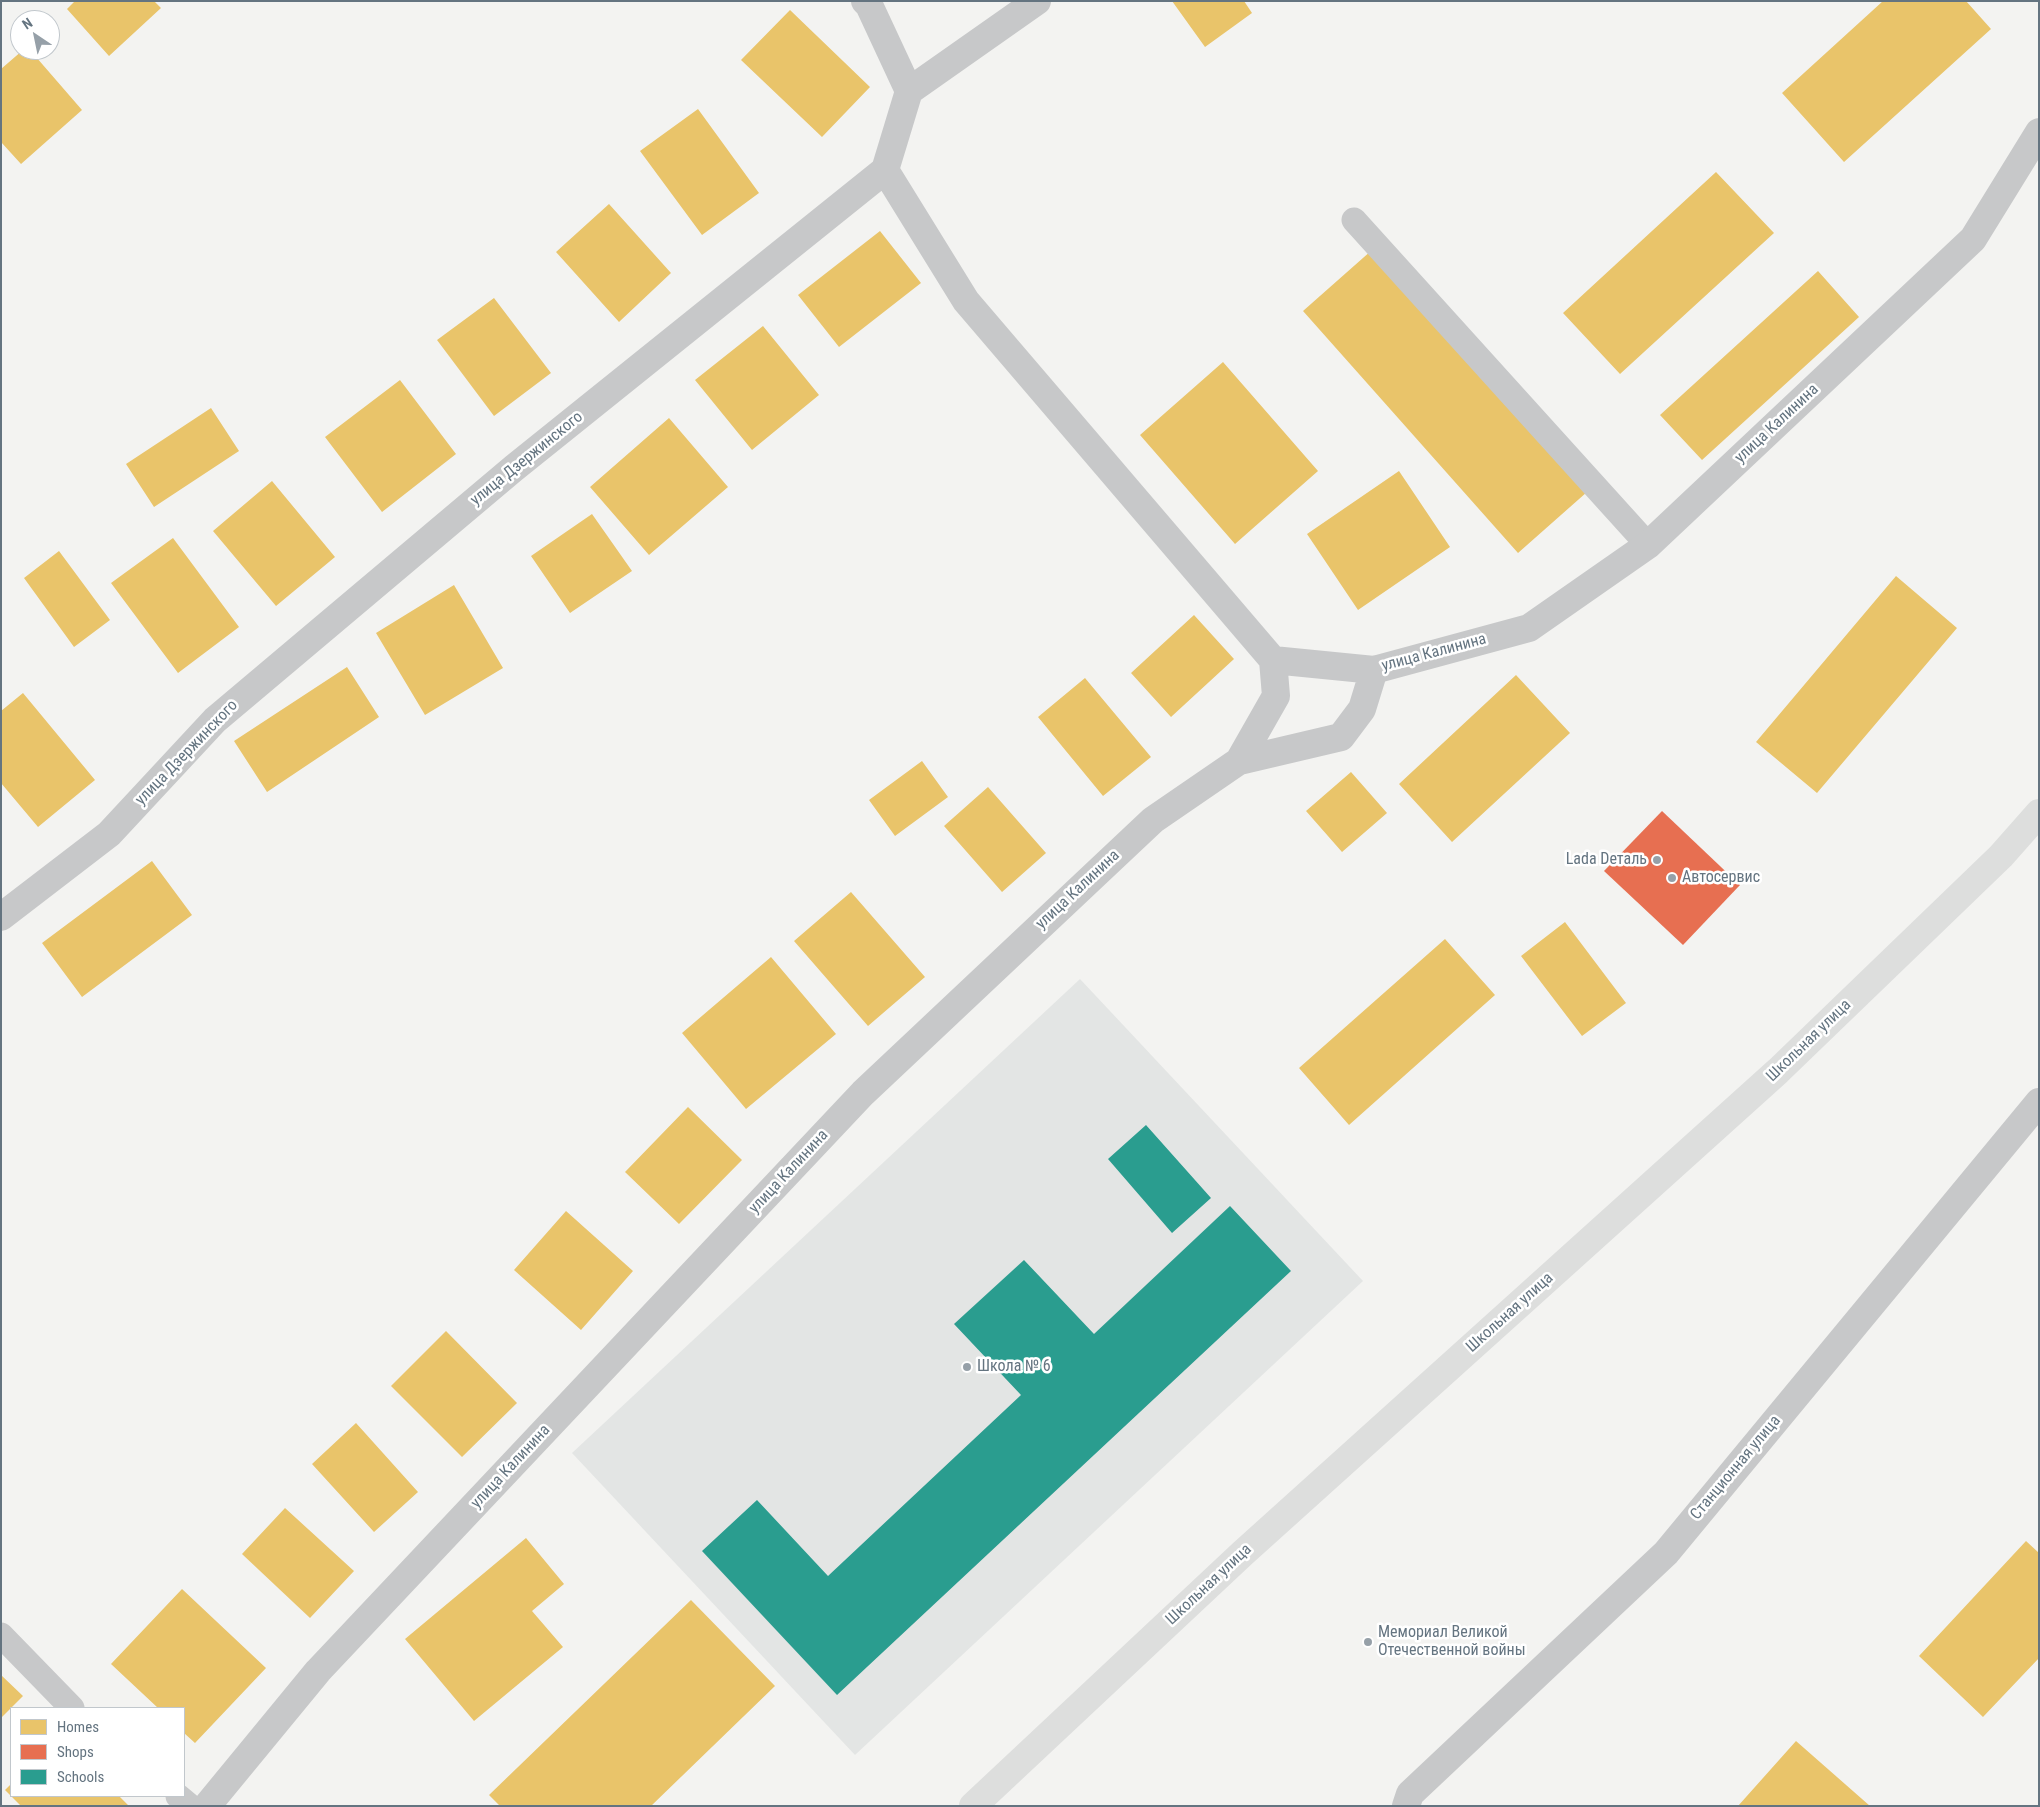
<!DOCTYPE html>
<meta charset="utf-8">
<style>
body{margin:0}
#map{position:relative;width:2040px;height:1807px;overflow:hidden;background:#f3f3f1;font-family:"Roboto Condensed",sans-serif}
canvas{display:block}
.frame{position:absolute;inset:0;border:2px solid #647480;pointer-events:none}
.legend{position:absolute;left:10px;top:1707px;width:175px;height:90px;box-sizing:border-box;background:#fff;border:1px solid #c1c7cc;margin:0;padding:6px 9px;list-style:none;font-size:15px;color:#647480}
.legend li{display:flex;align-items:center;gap:10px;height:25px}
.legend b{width:25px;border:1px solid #c1c7cc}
.north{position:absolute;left:10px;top:10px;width:50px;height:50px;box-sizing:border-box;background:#fff;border:1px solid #c1c7cc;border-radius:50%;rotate:326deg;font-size:14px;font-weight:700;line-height:20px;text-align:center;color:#647480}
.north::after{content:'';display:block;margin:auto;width:18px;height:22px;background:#96a0a8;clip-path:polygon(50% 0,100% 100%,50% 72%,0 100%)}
</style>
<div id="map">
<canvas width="2040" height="1807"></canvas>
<div class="frame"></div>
<ul class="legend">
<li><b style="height:14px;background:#e9c46a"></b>Homes</li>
<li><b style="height:14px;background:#e76f51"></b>Shops</li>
<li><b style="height:14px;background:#2a9d8f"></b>Schools</li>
</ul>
<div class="north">N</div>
</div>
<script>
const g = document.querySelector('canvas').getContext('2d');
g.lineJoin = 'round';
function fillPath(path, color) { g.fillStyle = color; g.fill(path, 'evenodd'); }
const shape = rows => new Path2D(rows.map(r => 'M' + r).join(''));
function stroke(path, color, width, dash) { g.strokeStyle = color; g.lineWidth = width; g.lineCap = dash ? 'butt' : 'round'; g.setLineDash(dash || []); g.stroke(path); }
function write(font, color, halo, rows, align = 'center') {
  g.font = font + ' "Roboto Condensed",sans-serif'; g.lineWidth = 5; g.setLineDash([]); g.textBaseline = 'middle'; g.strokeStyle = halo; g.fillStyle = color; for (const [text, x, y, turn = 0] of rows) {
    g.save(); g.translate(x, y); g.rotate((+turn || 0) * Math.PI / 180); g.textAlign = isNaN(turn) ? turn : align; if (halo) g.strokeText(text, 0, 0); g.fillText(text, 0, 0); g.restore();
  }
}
const built = shape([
 [1080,979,1363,1281,855,1755,572,1453]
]);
const homes = shape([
 [75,1,154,1,161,8,109,56,67,9],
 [1172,1,1244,1,1252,13,1205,47],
 [1883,1,1966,1,1991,29,1844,162,1782,93],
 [790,10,870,87,822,137,741,60],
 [23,50,30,50,82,110,21,164,1,142,1,69],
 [698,109,759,193,702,235,640,151],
 [1716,172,1774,233,1620,374,1563,313],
 [609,204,671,273,619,322,556,252],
 [880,231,921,283,839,347,798,295],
 [1372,250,1587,492,1518,553,1303,311],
 [1818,271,1859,317,1702,460,1660,415],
 [494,298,551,373,494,416,437,340],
 [763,326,819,395,752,450,695,380],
 [1223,362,1318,471,1235,544,1140,435],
 [400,380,456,454,382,512,325,437],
 [211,408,239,451,154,507,126,464],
 [669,418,728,487,649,555,590,487],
 [1399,471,1450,547,1358,610,1307,534],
 [272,481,335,557,276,606,213,531],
 [592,514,632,571,570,613,531,556],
 [173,538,239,627,178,673,111,583],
 [59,551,110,620,74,647,24,578],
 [1896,576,1957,628,1817,793,1756,742],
 [454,585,503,668,425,715,376,633],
 [1194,615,1234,659,1171,717,1131,673],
 [347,667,379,717,267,792,234,741],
 [1516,675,1570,733,1452,842,1399,784],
 [1085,678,1151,757,1103,796,1038,717],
 [23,693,95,780,38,827,1,783,1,711],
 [922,761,948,797,895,836,869,800],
 [1351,772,1387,813,1342,852,1306,811],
 [988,787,1046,853,1002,892,944,826],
 [152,861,192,915,82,997,42,943],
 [851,892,925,977,868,1026,794,941],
 [1565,922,1626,1003,1582,1036,1521,956],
 [1445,939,1495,995,1349,1125,1299,1068],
 [771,957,836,1034,746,1109,682,1033],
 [688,1107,742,1160,679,1224,625,1172],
 [566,1211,633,1271,581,1330,514,1270],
 [446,1331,517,1403,462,1457,391,1386],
 [356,1423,418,1492,374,1532,312,1464],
 [285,1508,354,1571,310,1618,242,1554],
 [526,1538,564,1584,532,1611,563,1647,474,1721,405,1639],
 [2026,1541,2039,1553,2039,1658,1983,1717,1919,1656],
 [182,1589,266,1668,195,1743,184,1733,184,1708,158,1708,111,1664],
 [691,1600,775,1686,651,1806,500,1806,489,1795],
 [1,1675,23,1696,1,1718],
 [1796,1741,1870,1806,1738,1806],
 [11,1784,11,1796,119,1796,129,1806,21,1806,5,1790]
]);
const shops = shape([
 [1662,811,1740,885,1683,945,1604,871]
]);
const schools = shape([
 [1146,1125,1211,1198,1172,1233,1108,1159],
 [1230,1206,1291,1271,837,1695,702,1551,757,1500,828,1576,1021,1395,954,1324,1024,1260,1094,1334]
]);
const service = shape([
 [1354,220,1648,545],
 [1,1635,72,1708],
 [178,1796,190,1806]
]);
const minor = shape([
 [865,1,869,5,909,91],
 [885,170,966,301,1273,660,1276,696,1239,761],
 [1273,660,1374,670],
 [1,917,109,834,215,720,514,468,885,170,909,91,1037,1],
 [207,1806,318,1671,863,1093,1153,820,1239,761,1341,737,1362,709,1374,670,1529,628,1648,545,1973,239,2039,132],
 [1406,1806,1410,1794,1666,1553,2039,1102]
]);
const secondary = shape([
 [973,1806,1243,1553,1778,1071,2001,856,2039,813]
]);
const markers = [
 [1657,860,5,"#96a0a8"],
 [1672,878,5,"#96a0a8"],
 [967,1367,5,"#96a0a8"],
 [1368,1642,5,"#96a0a8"]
];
const streetNames = [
 ["улица Калинина",1777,424,-43],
 ["улица Дзержинского",527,459,-39],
 ["улица Калинина",1434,653,-15],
 ["улица Дзержинского",187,753,-46],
 ["улица Калинина",1078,890,-43],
 ["Школьная улица",1809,1041,-44],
 ["улица Калинина",789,1172,-47],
 ["Школьная улица",1510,1313,-42],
 ["улица Калинина",511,1467,-47],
 ["Станционная улица",1736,1468,-50],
 ["Школьная улица",1209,1585,-43]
];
const poiNames = [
 ["Lada Dеталь",1647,860,"right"],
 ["Автосервис",1682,878],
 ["Школа № 6",977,1367],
 ["Мемориал Великой",1378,1633],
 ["Отечественной войны",1378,1651]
];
fillPath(built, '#e3e5e4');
fillPath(homes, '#e9c46a');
fillPath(shops, '#e76f51');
fillPath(schools, '#2a9d8f');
stroke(service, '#c7c8c9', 25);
stroke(minor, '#c7c8c9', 28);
stroke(secondary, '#dddedd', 28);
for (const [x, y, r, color] of markers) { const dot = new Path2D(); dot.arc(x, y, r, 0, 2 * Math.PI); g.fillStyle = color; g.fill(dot); stroke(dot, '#fff', 2); }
write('16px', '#647480', '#fff', streetNames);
write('16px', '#647480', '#fff', poiNames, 'left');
</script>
